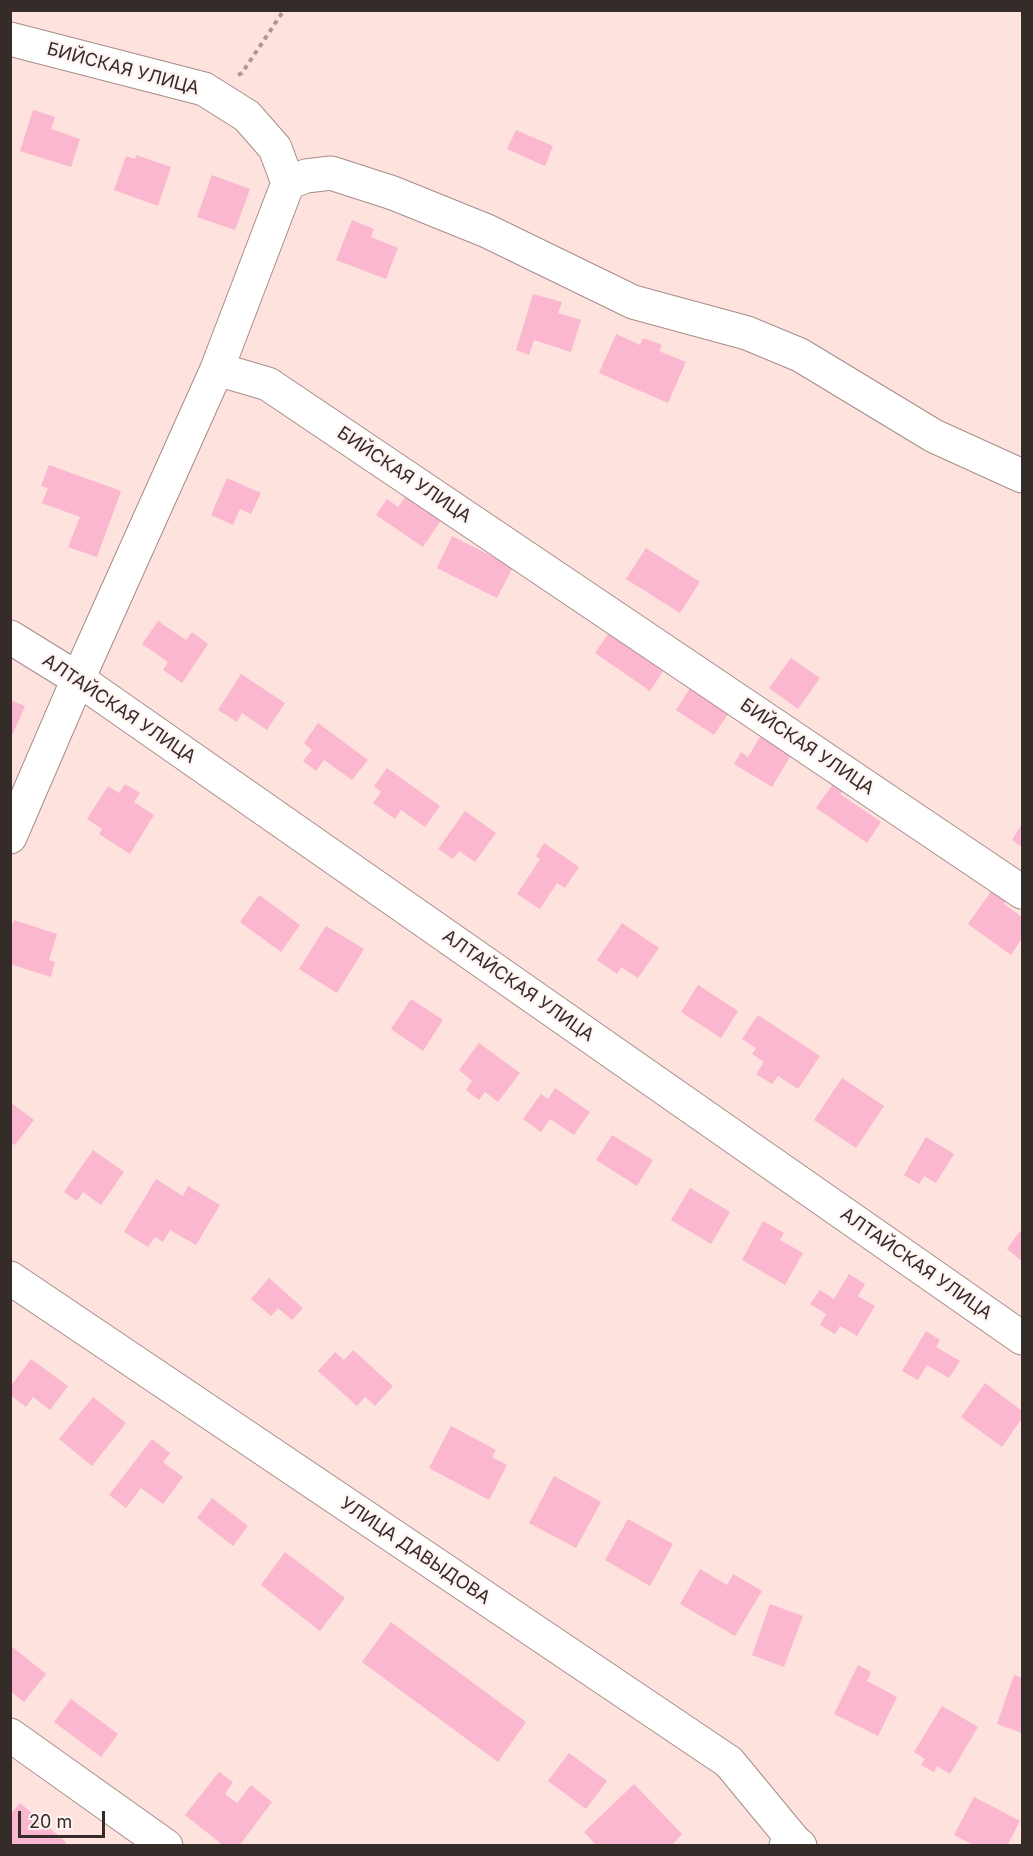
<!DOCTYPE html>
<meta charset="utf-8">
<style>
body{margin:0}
#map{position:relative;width:1033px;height:1856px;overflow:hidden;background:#fde2dd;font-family:Inter,sans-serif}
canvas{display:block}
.frame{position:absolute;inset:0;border:12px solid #352b29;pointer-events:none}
.scale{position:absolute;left:18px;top:1811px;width:87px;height:27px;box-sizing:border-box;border:3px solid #352b29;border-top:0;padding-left:8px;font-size:18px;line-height:21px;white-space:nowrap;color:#352b29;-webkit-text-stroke:4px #fff4f2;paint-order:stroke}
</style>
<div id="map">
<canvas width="1033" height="1856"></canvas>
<div class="frame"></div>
<div class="scale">20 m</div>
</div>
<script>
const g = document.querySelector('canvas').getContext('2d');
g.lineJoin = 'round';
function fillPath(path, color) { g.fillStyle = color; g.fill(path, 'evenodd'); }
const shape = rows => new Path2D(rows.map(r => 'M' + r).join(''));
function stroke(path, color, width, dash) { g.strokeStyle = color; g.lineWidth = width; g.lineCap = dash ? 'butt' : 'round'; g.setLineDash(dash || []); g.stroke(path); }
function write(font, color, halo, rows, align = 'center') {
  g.font = font + ' Inter,sans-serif'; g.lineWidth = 4.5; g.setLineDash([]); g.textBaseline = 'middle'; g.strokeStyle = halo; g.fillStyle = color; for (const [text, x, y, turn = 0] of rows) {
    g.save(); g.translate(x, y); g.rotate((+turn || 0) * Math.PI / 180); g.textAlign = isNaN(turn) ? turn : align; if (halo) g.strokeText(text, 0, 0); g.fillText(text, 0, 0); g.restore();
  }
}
const building = shape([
 [33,110,55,117,51,129,80,139,71,167,20,151],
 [516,130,553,146,545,166,507,149],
 [136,155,171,167,158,206,114,190,126,156,135,159],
 [212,175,250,189,235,230,197,217],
 [352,220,374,229,371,237,398,248,386,279,336,260],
 [533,294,562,302,558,313,581,320,571,352,534,340,529,355,516,350],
 [616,334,640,345,643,338,662,345,659,351,686,362,668,403,599,373],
 [49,465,121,491,97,557,68,547,80,517,42,503,48,488,41,486],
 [227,478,261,493,251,514,240,509,233,525,211,515],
 [406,496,441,520,423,547,376,515,387,499,398,507],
 [452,536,513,567,497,598,437,568],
 [646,548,700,582,680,613,626,579],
 [158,621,186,640,192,632,208,644,182,683,163,670,168,662,142,644],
 [612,628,667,665,650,691,595,653],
 [791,658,820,678,798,709,769,688],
 [241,674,285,703,267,730,242,713,237,722,218,710],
 [692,685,730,711,714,735,676,710],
 [10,700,25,706,10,740],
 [318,723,368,760,352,780,324,760,316,771,303,761,312,750,304,743],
 [763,732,794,750,772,787,734,764,741,752,748,757],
 [387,768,440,806,425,827,401,810,395,819,373,803,381,792,374,786],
 [835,781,845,787,840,794,881,822,867,843,816,808],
 [125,784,140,793,134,802,154,815,130,854,99,834,102,829,87,819,108,786,119,793],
 [465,811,496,833,475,862,459,851,453,859,438,849],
 [1022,824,1022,847,1012,840],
 [544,843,579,867,565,888,557,883,540,909,517,894,540,859,536,856],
 [994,887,1008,897,1004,904,1022,917,1022,938,1011,955,968,924],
 [259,895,300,925,281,952,240,922],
 [14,920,57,934,49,960,55,962,51,977,10,964,10,930],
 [622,923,659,948,638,978,621,967,617,974,597,960],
 [326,926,364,949,337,993,299,969],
 [698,985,738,1011,721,1038,681,1012],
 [411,999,443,1020,423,1051,391,1029],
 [758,1015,820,1056,798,1089,778,1076,772,1084,756,1074,764,1062,752,1054,756,1048,742,1039],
 [479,1043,520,1073,498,1102,485,1092,479,1100,466,1090,472,1081,459,1070],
 [842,1078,884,1106,856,1148,814,1120],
 [555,1088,590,1112,574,1135,550,1119,541,1132,523,1119,541,1094,548,1099],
 [10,1102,34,1120,15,1145,10,1142],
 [612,1135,653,1160,637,1186,596,1160],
 [926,1137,954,1154,936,1183,924,1176,919,1184,904,1175],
 [93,1150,124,1172,101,1205,83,1192,77,1201,64,1192],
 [156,1179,183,1196,188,1186,220,1205,196,1245,170,1230,163,1242,155,1237,148,1247,124,1232],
 [690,1188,730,1212,711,1244,671,1220],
 [763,1221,784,1233,780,1240,803,1253,785,1285,742,1260],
 [1020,1231,1022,1233,1022,1261,1007,1249],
 [849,1274,865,1284,858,1296,875,1306,857,1336,840,1326,835,1334,820,1325,826,1314,810,1304,820,1290,834,1299],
 [269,1278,303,1308,292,1320,278,1308,271,1316,251,1299],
 [926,1331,940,1340,936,1347,960,1361,949,1378,927,1365,918,1380,902,1371],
 [353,1350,393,1386,375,1406,365,1397,357,1406,318,1371,335,1352,344,1360],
 [31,1359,68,1386,50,1410,33,1397,26,1407,10,1395,10,1387],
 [985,1383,1022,1411,1022,1418,1002,1447,961,1417],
 [93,1397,126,1423,92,1466,59,1439],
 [451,1426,496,1450,492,1457,507,1465,489,1500,429,1468],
 [152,1439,170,1453,163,1462,183,1477,163,1504,141,1488,126,1508,109,1495],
 [554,1476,601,1502,576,1548,529,1523],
 [212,1498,248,1526,233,1546,197,1518],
 [628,1519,673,1544,650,1586,605,1560],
 [285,1552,345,1598,320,1631,261,1585],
 [700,1569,727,1585,733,1574,762,1591,735,1636,680,1604],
 [770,1604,803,1616,784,1667,752,1655],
 [391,1622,526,1722,498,1762,362,1662],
 [10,1645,46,1674,24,1702,10,1691],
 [858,1665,871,1672,867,1681,897,1697,878,1736,834,1714],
 [1014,1675,1022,1678,1022,1733,997,1724],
 [71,1699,118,1734,101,1757,54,1722],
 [942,1706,978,1727,950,1774,937,1766,934,1772,921,1765,925,1759,914,1752],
 [569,1753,607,1781,586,1809,548,1781],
 [219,1772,233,1782,225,1794,237,1803,251,1785,272,1802,239,1846,224,1846,185,1815],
 [634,1784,682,1834,671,1846,597,1846,584,1832],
 [974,1797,1020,1821,1007,1846,975,1846,954,1835],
 [20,1803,66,1842,64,1846,10,1846,10,1815]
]);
const path = shape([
 [238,75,242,73,284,10]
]);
const minor = shape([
 [10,39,204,89,247,116,275,148,288,183,217,369,268,384,1022,892],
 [288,183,306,176,331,173,393,193,487,231,633,302,747,333,800,355,934,436,1022,476],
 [10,637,78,679,1022,1338],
 [10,837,78,679,217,369],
 [10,1278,729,1762,795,1842],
 [10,1735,166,1846]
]);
const major = shape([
 [786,1846,795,1842,800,1846]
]);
const streetNames = [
 ["БИЙСКАЯ УЛИЦА",123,69,15],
 ["БИЙСКАЯ УЛИЦА",404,475,34],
 ["АЛТАЙСКАЯ УЛИЦА",119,709,34],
 ["БИЙСКАЯ УЛИЦА",807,747,34],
 ["АЛТАЙСКАЯ УЛИЦА",518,986,35],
 ["АЛТАЙСКАЯ УЛИЦА",916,1264,35],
 ["УЛИЦА ДАВЫДОВА",415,1551,34]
];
fillPath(building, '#fab7cf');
stroke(minor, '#a68d89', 35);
stroke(major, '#a68d89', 35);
stroke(path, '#ac9894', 4, [4.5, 4.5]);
stroke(minor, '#fff', 33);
stroke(major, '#fff', 33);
write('18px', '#352b29', '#fff4f2', streetNames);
</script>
